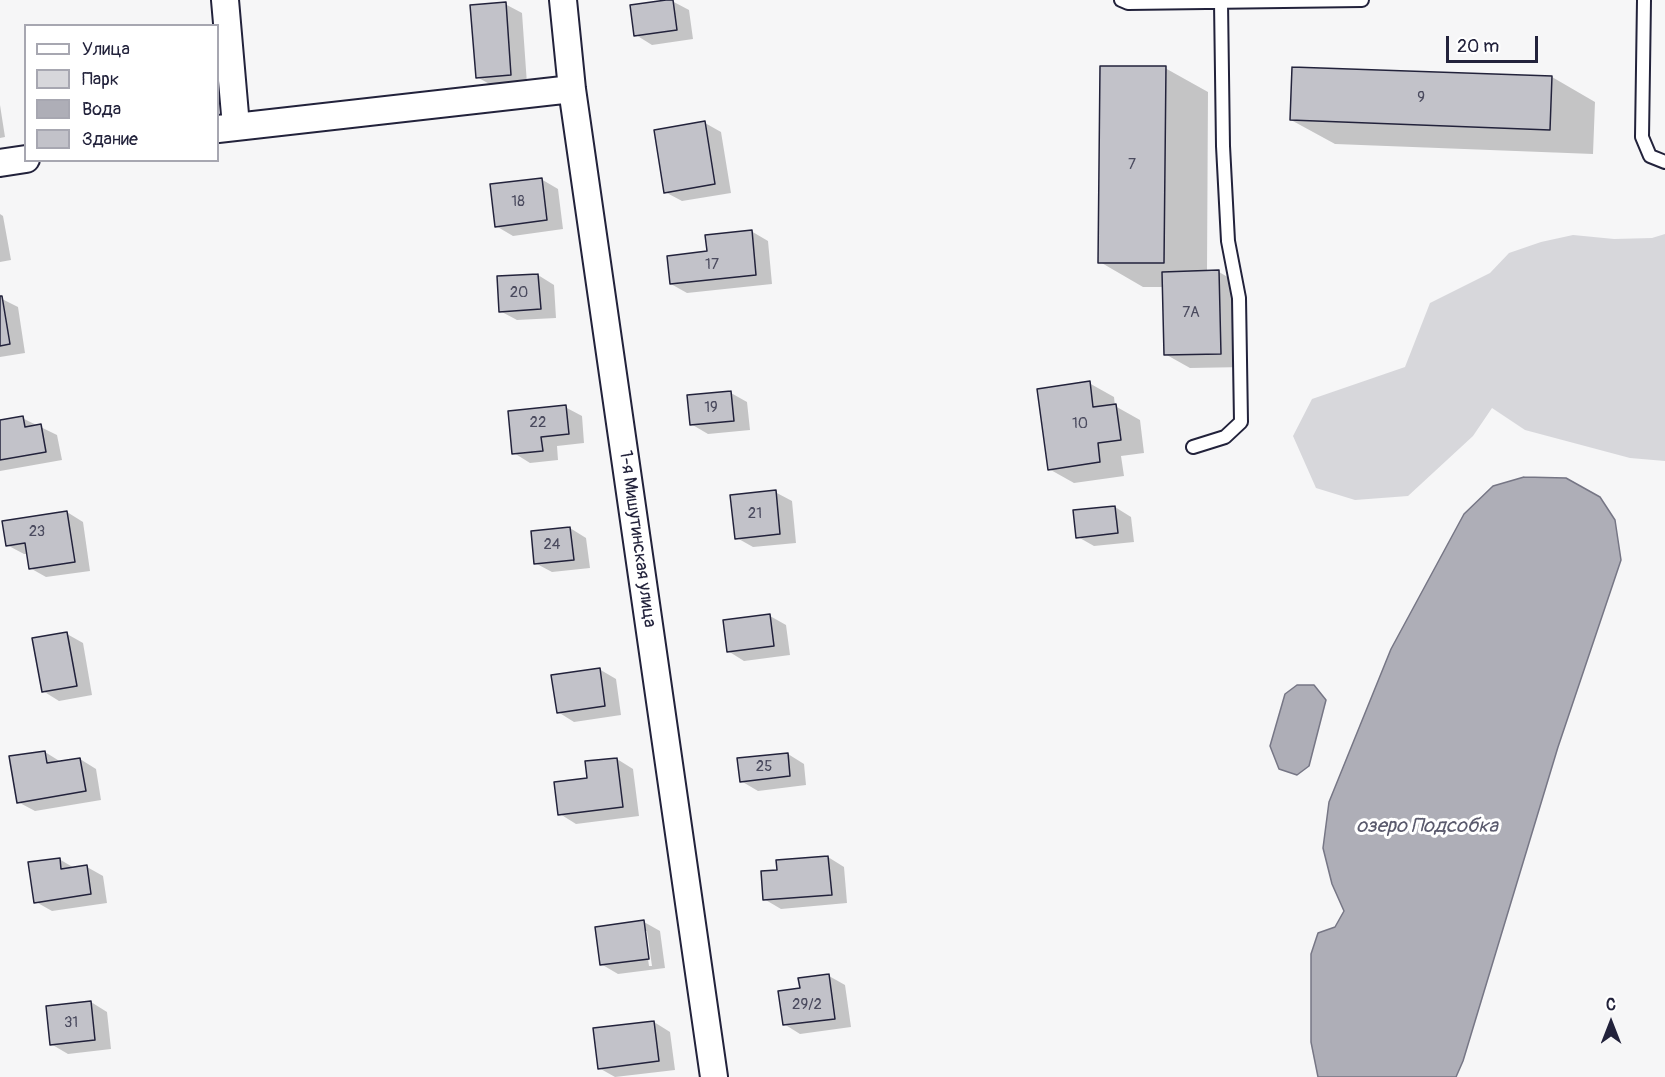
<!DOCTYPE html>
<meta charset="utf-8">
<style>
body{margin:0}
#map{position:relative;width:1665px;height:1077px;overflow:hidden;background:#f6f6f7;font-family:Pangolin,sans-serif}
canvas{display:block}
.legend{position:absolute;left:24px;top:24px;width:195px;height:138px;box-sizing:border-box;background:#fff;border:2px solid #a7a7b1;margin:0;padding:8px 10px;list-style:none;font-size:18px;color:#22223b}
.legend li{display:flex;align-items:center;gap:12px;height:30px}
.legend b{width:30px;border:2px solid #a7a7b1}
.north{position:absolute;left:1581px;top:993px;width:60px;height:60px;-webkit-text-stroke:4px #fff;paint-order:stroke;rotate:0deg;font-size:16px;font-weight:700;line-height:24px;text-align:center;color:#22223b}
.north::after{content:'';display:block;margin:auto;width:21px;height:27px;background:#22223b;clip-path:polygon(50% 0,100% 100%,50% 72%,0 100%)}
.scale{position:absolute;left:1446px;top:36px;width:92px;height:27px;box-sizing:border-box;border:3px solid #22223b;border-top:0;padding-left:8px;font-size:18px;line-height:21px;white-space:nowrap;color:#22223b;-webkit-text-stroke:4px #fff;paint-order:stroke}
</style>
<div id="map">
<canvas width="1665" height="1077"></canvas>
<ul class="legend">
<li><b style="height:8px;background:#fff"></b>Улица</li>
<li><b style="height:16px;background:#d7d7db"></b>Парк</li>
<li><b style="height:16px;background:#aeaeb7"></b>Вода</li>
<li><b style="height:16px;background:#c2c2c9"></b>Здание</li>
</ul>
<div class="north">С</div>
<div class="scale">20 m</div>
</div>
<script>
const g = document.querySelector('canvas').getContext('2d');
g.lineJoin = 'round';
function fillPath(path, color) { g.fillStyle = color; g.fill(path, 'evenodd'); }
const shape = rows => new Path2D(rows.map(r => 'M' + r).join(''));
function stroke(path, color, width, dash) { g.strokeStyle = color; g.lineWidth = width; g.lineCap = dash ? 'butt' : 'round'; g.setLineDash(dash || []); g.stroke(path); }
function write(font, color, halo, rows, align = 'center') {
  g.font = font + ' Pangolin,sans-serif'; g.lineWidth = 6; g.setLineDash([]); g.textBaseline = 'middle'; g.strokeStyle = halo; g.fillStyle = color; for (const [text, x, y, turn = 0] of rows) {
    g.save(); g.translate(x, y); g.rotate((+turn || 0) * Math.PI / 180); g.textAlign = isNaN(turn) ? turn : align; if (halo) g.strokeText(text, 0, 0); g.fillText(text, 0, 0); g.restore();
  }
}
const green = shape([
 [1665,234,1665,461,1630,458,1525,430,1492,408,1473,436,1408,496,1355,500,1316,488,1293,436,1312,399,1405,367,1430,303,1490,273,1509,253,1541,242,1573,235,1614,239,1652,238]
]);
const water = shape([
 [1524,477,1566,478,1600,497,1615,520,1621,560,1558,747,1463,1061,1456,1077,1318,1077,1311,1042,1311,954,1318,933,1335,927,1344,911,1332,884,1323,848,1329,802,1391,649,1464,514,1493,486,1524,477],
 [1297,685,1314,685,1326,700,1309,766,1297,775,1279,769,1270,746,1285,694,1297,685]
]);
const shadow = shape([
 [672,1,689,10,693,39,652,45,636,35],
 [505,4,522,13,527,84,493,86,477,77],
 [1165,68,1208,92,1207,272,1219,272,1243,286,1245,367,1190,368,1165,354,1164,287,1143,287,1100,262],
 [1293,68,1552,77,1595,102,1593,154,1335,144,1291,120],
 [0,105,5,137,0,138],
 [705,123,721,132,731,193,682,201,665,192],
 [541,179,558,189,563,229,513,236,496,226],
 [0,214,3,216,11,260,0,262],
 [751,231,768,241,772,284,687,293,671,284,708,253],
 [538,275,554,285,556,318,517,320,500,311],
 [0,298,18,307,25,353,0,357],
 [1089,383,1114,397,1115,406,1140,420,1144,453,1121,456,1124,476,1074,483,1049,469],
 [731,393,747,402,750,430,708,434,691,424],
 [565,407,582,416,584,443,557,446,558,460,530,463,514,453],
 [22,418,57,435,62,460,0,471,0,422],
 [775,492,792,501,796,543,753,547,737,538],
 [1115,507,1131,517,1134,542,1094,546,1078,537],
 [67,512,83,522,90,571,46,577,30,568,28,554,24,554,7,545],
 [570,528,586,538,590,568,552,572,535,563],
 [770,616,786,625,790,655,744,661,728,651],
 [67,634,83,643,92,695,59,701,43,691],
 [599,669,616,679,621,715,574,722,558,712],
 [45,752,61,762,80,759,96,769,101,800,35,811,18,802],
 [788,754,804,764,806,785,758,791,741,781],
 [617,759,633,769,639,816,576,824,560,814,589,779],
 [828,857,844,867,847,903,781,909,764,899,778,872],
 [59,859,76,869,87,867,103,876,107,903,52,911,36,902],
 [644,922,660,931,665,968,618,974,601,964],
 [644,931,647,931,652,966,649,966],
 [829,976,845,985,851,1027,800,1034,784,1024,801,990],
 [91,1002,107,1012,111,1049,68,1054,51,1044],
 [654,1022,670,1032,675,1070,615,1077,599,1068]
]);
const building = shape([
 [666,0,673,0,677,30,634,36,630,5,666,0],
 [506,2,511,75,476,78,470,5,506,2],
 [1100,66,1166,66,1164,263,1098,263,1100,66],
 [1292,67,1552,76,1550,130,1290,120,1292,67],
 [705,121,715,184,664,193,654,130,705,121],
 [542,178,547,220,495,227,490,184,542,178],
 [752,230,756,275,670,284,667,256,707,251,705,235,752,230],
 [1219,270,1221,354,1164,355,1162,272,1219,270],
 [538,274,541,309,499,312,497,276,538,274],
 [0,296,2,296,10,344,0,346,0,296],
 [1090,381,1093,407,1116,404,1121,440,1098,443,1100,462,1048,470,1037,389,1090,381],
 [731,391,734,421,690,425,687,395,731,391],
 [566,405,569,434,541,437,543,451,512,454,508,411,566,405],
 [23,416,25,427,41,424,46,452,0,460,0,420,23,416],
 [776,490,780,534,735,539,730,495,776,490],
 [1115,506,1118,533,1076,538,1073,510,1115,506],
 [67,511,75,562,29,569,25,543,6,546,2,521,67,511],
 [570,527,574,560,534,564,531,531,570,527],
 [770,614,774,646,727,652,723,620,770,614],
 [67,632,77,686,42,692,32,638,67,632],
 [600,668,605,706,557,713,551,675,600,668],
 [45,751,47,763,80,758,86,791,17,803,9,756,45,751],
 [788,753,790,776,740,782,737,758,788,753],
 [617,758,623,807,558,815,554,782,587,778,585,761,617,758],
 [828,856,832,895,763,900,761,871,777,870,776,860,828,856],
 [60,858,61,869,87,865,91,894,34,903,28,862,60,858],
 [644,920,649,959,600,965,595,927,644,920],
 [829,974,835,1019,783,1025,778,991,800,988,798,978,829,974],
 [91,1001,95,1040,50,1045,46,1006,91,1001],
 [654,1021,659,1061,598,1069,593,1028,654,1021]
]);
const lane = shape([
 [1121,0,1128,3,1362,0],
 [1644,0,1642,137,1650,156,1665,162],
 [1193,447,1225,437,1241,422,1239,298,1228,241,1223,146,1221,2]
]);
const street = shape([
 [225,0,236,126],
 [563,0,572,89,714,1077],
 [218,129,572,89],
 [0,163,26,159]
]);
const numberNames = [
 ["9",1421,98],
 ["7",1132,165],
 ["18",518,202],
 ["17",712,265],
 ["20",519,293],
 ["7А",1191,313],
 ["19",711,408],
 ["22",538,423],
 ["10",1080,424],
 ["21",755,514],
 ["23",37,532],
 ["24",552,545],
 ["25",764,767],
 ["29/2",807,1005],
 ["31",71,1023]
];
const streetNames = [
 ["1-я Мишутинская улица",637,539,82]
];
const waterNames = [
 ["озеро Подсобка",1427,827]
];
fillPath(green, '#d7d7db');
fillPath(water, '#aeaeb7');
stroke(water, '#767685', 1.5);
fillPath(shadow, '#0003');
fillPath(building, '#c2c2c9');
stroke(building, '#22223b', 1.5);
stroke(lane, '#22223b', 16);
stroke(street, '#22223b', 30);
stroke(lane, '#fff', 12);
stroke(street, '#fff', 26);
write('15px', '#4a4a5e', null, numberNames);
write('18px', '#22223b', '#fff', streetNames);
write('italic 20px', '#5a5a6d', '#fff', waterNames);
</script>
